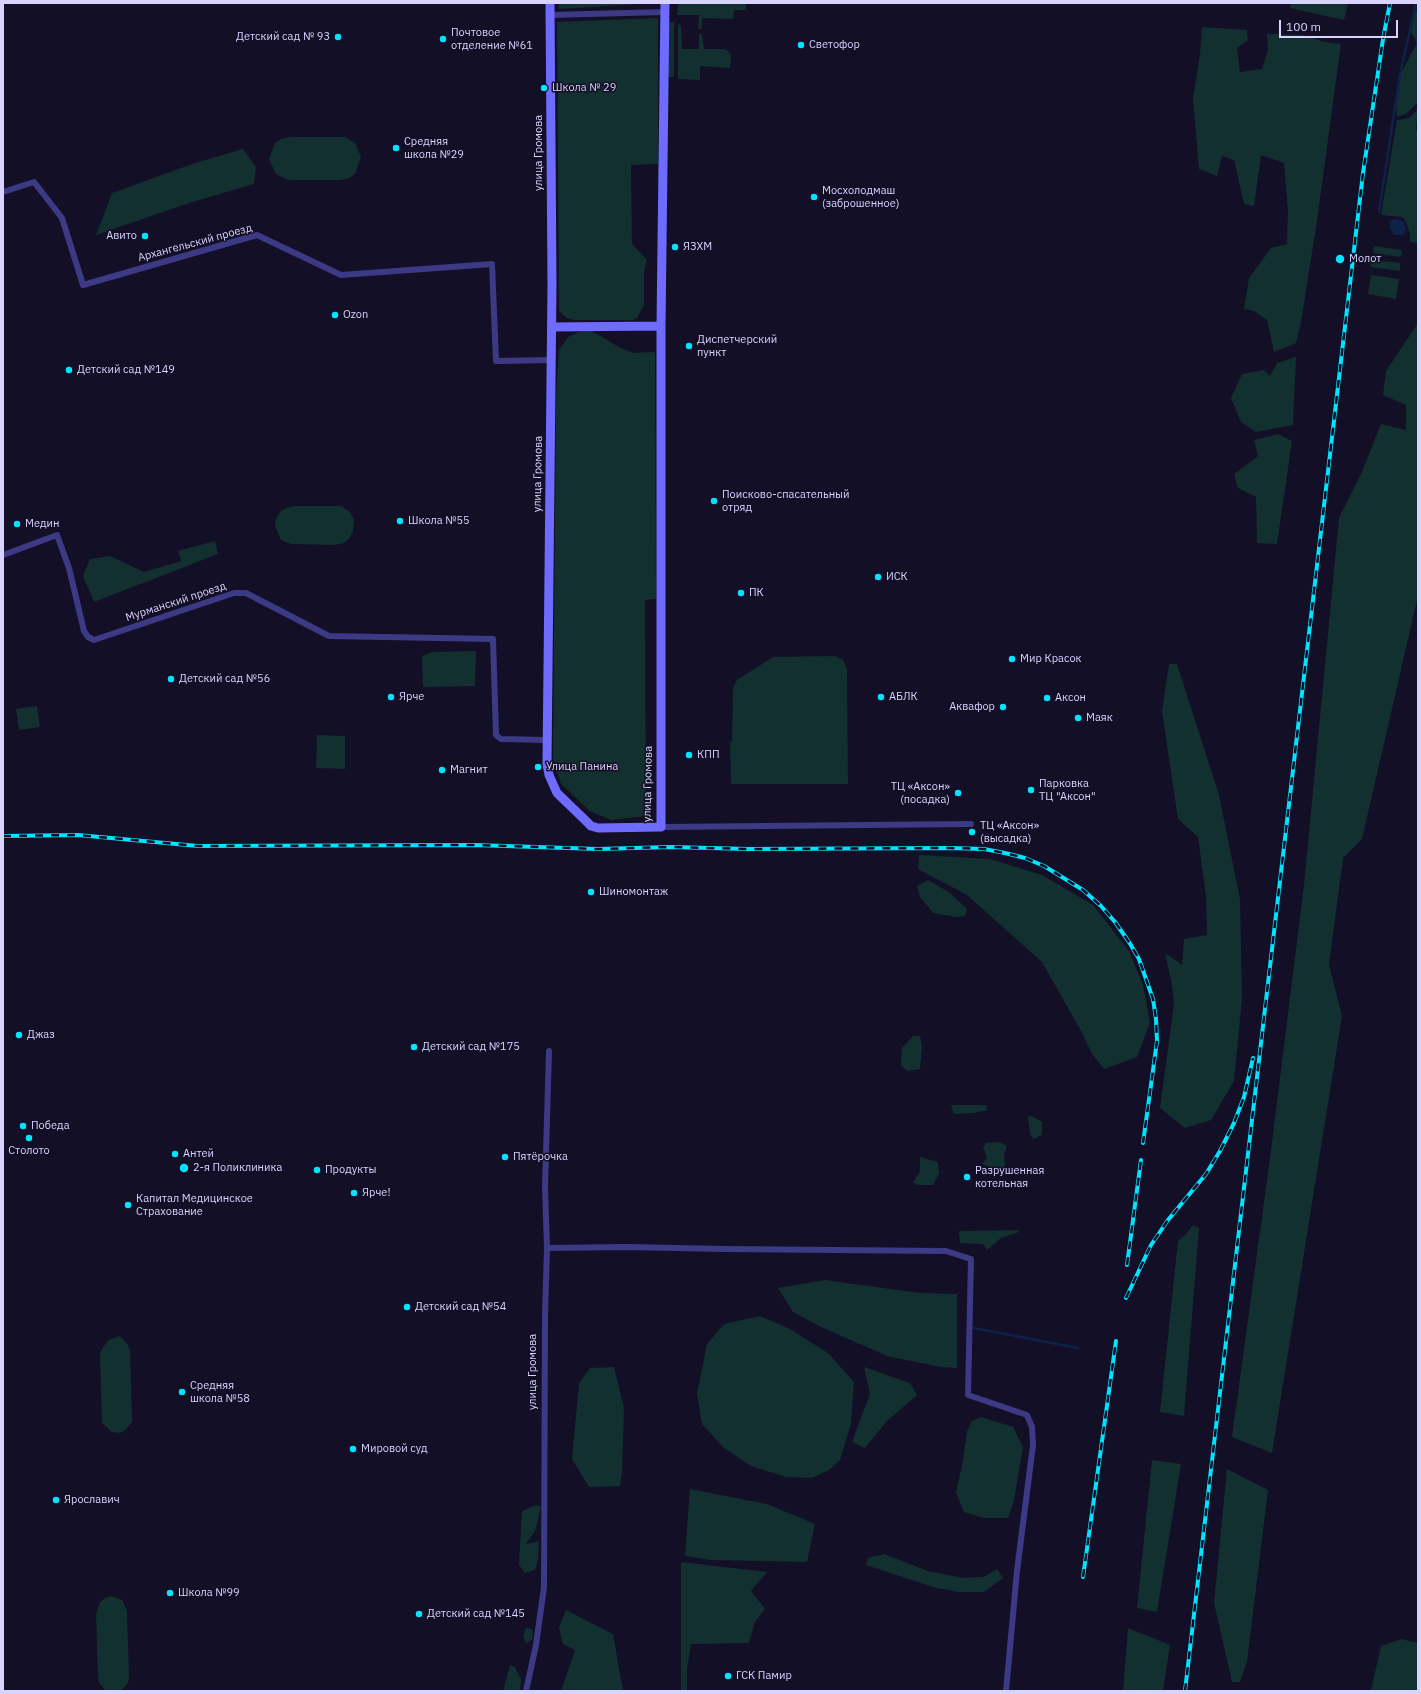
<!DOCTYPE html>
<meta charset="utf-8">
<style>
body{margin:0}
#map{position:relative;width:1421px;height:1694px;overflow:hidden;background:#130f26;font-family:"IBM Plex Sans",sans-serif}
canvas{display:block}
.frame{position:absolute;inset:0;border:4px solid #d9d4ff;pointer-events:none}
.scale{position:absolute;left:1279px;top:20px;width:119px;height:18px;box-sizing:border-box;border:2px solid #d9d4ff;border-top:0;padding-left:5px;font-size:12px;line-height:14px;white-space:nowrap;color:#d9d4ff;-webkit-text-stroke:3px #130f26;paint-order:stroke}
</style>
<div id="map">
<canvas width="1421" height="1694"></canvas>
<div class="frame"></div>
<div class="scale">100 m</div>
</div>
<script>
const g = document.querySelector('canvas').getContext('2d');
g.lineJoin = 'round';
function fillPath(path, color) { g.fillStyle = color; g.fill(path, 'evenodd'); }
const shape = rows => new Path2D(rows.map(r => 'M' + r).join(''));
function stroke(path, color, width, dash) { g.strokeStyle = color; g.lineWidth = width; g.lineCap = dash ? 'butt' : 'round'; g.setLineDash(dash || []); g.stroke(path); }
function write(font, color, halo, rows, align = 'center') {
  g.font = font + ' "IBM Plex Sans",sans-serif'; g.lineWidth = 3; g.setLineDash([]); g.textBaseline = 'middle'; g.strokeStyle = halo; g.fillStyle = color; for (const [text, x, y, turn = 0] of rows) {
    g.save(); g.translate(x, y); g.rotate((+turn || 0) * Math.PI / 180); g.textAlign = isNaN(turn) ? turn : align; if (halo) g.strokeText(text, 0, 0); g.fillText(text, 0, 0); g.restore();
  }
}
const green = shape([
 [559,3,655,3,559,9],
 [678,3,746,3,746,10,734,10,733,19,702,18,702,29,698,29,699,15,677,15],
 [1291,3,1348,3,1344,20,1290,8],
 [1418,9,1418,102,1406,114,1397,117,1396,101,1401,73,1417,43,1411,32,1415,13],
 [658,18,658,164,631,165,632,244,647,260,644,272,644,305,637,318,633,320,575,320,567,318,559,311,557,22],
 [671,22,674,22,674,77,666,77,668,24],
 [678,23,681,27,682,49,699,49,699,34,702,34,704,49,725,49,729,52,731,55,730,68,700,66,700,80,678,79],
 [1202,27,1247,30,1248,40,1237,48,1240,72,1262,69,1268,49,1267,34,1303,35,1324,42,1341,44,1317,221,1301,322,1296,343,1274,352,1267,320,1254,311,1244,309,1249,278,1271,248,1287,244,1288,211,1284,163,1261,155,1254,206,1244,204,1234,160,1222,156,1217,176,1199,169,1193,99,1200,53],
 [1418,109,1416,130,1418,131,1418,243,1410,242,1410,234,1406,222,1403,217,1381,215,1397,120,1409,118],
 [290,137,345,137,355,143,361,157,355,174,349,178,340,180,291,180,286,179,276,174,269,159,275,143,281,139],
 [243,149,256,167,254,184,189,203,96,235,112,193,195,163],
 [1374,246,1402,250,1401,257,1373,253],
 [1371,260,1400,263,1400,271,1370,267],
 [1371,275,1399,279,1396,299,1368,294],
 [1418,323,1418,596,1362,839,1343,858,1329,965,1342,1016,1272,1453,1232,1437,1272,1143,1304,885,1339,518,1361,474,1381,424,1406,430,1406,405,1383,395,1386,371],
 [590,331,597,334,619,347,633,353,655,352,656,599,645,600,646,816,611,820,590,811,561,784,553,761,556,396,559,350,568,337,579,332],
 [1296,357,1293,425,1256,432,1241,422,1231,398,1242,374,1264,370,1270,376,1277,363],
 [1278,434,1292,441,1277,544,1257,543,1256,497,1238,488,1234,474,1258,456,1254,440],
 [294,506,341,506,350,512,354,520,353,531,349,539,344,543,335,545,291,544,281,540,275,526,276,519,280,512,286,508],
 [215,541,218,554,94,602,83,576,90,559,110,556,144,572,181,561,178,551],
 [476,651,475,686,423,687,422,656,432,652],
 [835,656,843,660,847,669,848,784,731,784,730,742,732,741,733,688,737,680,773,657],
 [1169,664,1177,664,1219,795,1240,899,1242,999,1234,1081,1211,1120,1185,1128,1160,1108,1174,1004,1172,985,1165,953,1182,965,1184,939,1207,935,1206,896,1198,837,1178,819,1162,711],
 [37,706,40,727,19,730,16,709],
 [317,735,345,736,345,769,316,768],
 [919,855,990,859,1042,875,1093,905,1129,951,1143,985,1150,1022,1137,1057,1104,1069,1092,1054,1081,1031,1042,962,967,895,918,869],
 [928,880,949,892,967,909,965,916,955,917,933,913,920,897,917,886],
 [913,1036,920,1036,922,1046,920,1069,907,1071,901,1065,902,1048],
 [951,1105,986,1105,987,1110,974,1113,954,1114],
 [1028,1116,1031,1116,1042,1122,1042,1135,1033,1139,1030,1133],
 [999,1142,1007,1146,1004,1155,1005,1166,1002,1171,982,1164,987,1158,983,1147,986,1143],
 [920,1157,938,1162,939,1173,933,1185,918,1185,913,1182,920,1172],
 [1193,1225,1199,1228,1184,1416,1160,1412,1178,1241,1188,1232],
 [1018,1230,1019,1232,1001,1238,987,1250,983,1244,960,1243,959,1231],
 [825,1280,920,1293,957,1294,957,1368,940,1367,887,1356,819,1326,793,1312,778,1288],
 [760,1316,790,1329,828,1353,854,1382,851,1424,840,1460,829,1470,812,1478,786,1477,751,1466,724,1448,702,1424,697,1394,707,1344,724,1324],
 [120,1336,128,1345,130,1351,132,1417,132,1422,128,1427,123,1432,118,1433,112,1432,102,1423,100,1354,102,1349,108,1340],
 [614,1367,624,1408,622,1473,620,1486,589,1487,572,1459,579,1383,590,1368],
 [864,1367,910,1383,917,1395,886,1422,865,1448,852,1442,870,1394],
 [981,1417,1013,1427,1023,1447,1014,1500,1008,1518,984,1518,964,1512,956,1492,963,1461,967,1431,972,1421],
 [1152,1460,1181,1464,1157,1612,1137,1608],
 [1227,1469,1268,1490,1247,1662,1240,1682,1232,1682,1214,1603],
 [690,1489,767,1504,815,1524,807,1562,711,1560,685,1556],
 [536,1505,541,1507,535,1531,526,1544,539,1541,538,1560,535,1570,525,1573,519,1565,522,1511],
 [884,1554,928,1571,963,1578,984,1577,997,1569,1003,1578,984,1592,958,1592,933,1587,866,1565,868,1558],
 [681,1562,767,1572,751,1591,765,1609,755,1622,749,1643,691,1644,687,1669,687,1691,681,1691],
 [111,1596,122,1600,127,1611,129,1677,128,1683,121,1691,106,1691,99,1683,98,1677,96,1614,100,1602,105,1598],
 [566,1610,613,1634,623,1691,561,1691,575,1650,563,1644,559,1628],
 [526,1628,532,1629,533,1634,532,1640,526,1643,523,1636],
 [1128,1628,1170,1645,1163,1691,1123,1691],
 [1401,1639,1418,1643,1418,1691,1369,1691,1371,1690,1381,1646],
 [510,1665,515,1667,521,1679,520,1691,503,1691]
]);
const water = shape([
 [1395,219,1404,221,1406,231,1403,235,1395,235,1390,229,1390,221]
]);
const stream = shape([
 [1379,212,1400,74,1416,3],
 [974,1328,1078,1348]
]);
const street = shape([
 [550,15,665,12],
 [3,192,34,182,62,218,83,285,257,235,341,275,492,264,496,361,552,360],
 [3,555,57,535,69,568,84,631,88,637,94,640,234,593,246,593,329,636,493,639,496,735,501,739,546,740],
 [661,827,971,824],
 [547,1248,626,1247,724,1249,946,1251,971,1259,968,1395,1027,1415,1032,1427,1033,1445,1017,1571,1006,1691],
 [526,1691,536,1645,544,1587,545,1315,547,1248,545,1187,549,1051]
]);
const secondary = shape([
 [550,3,552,285,547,764,549,775,557,793,584,819,591,826,598,828,661,827,661,326,665,3],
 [552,327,661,326]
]);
const rail = shape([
 [3,836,78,835,198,846,474,845,598,849,671,847,748,849,950,848,984,849,1005,853,1025,858,1044,866,1083,890,1101,906,1115,922,1129,942,1139,959,1153,999,1156,1019,1157,1041,1143,1143],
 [1127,1265,1141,1160],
 [1126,1298,1151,1245,1168,1220,1206,1174,1220,1151,1234,1123,1244,1097,1253,1058],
 [1083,1577,1116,1341],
 [1185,1691,1363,173,1383,39,1390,3]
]);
const markers = [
 [338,37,4,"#00e5ff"],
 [443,39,4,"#00e5ff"],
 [801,45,4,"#00e5ff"],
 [544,88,4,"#00e5ff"],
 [396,148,4,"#00e5ff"],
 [814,197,4,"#00e5ff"],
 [145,236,4,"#00e5ff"],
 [675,247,4,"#00e5ff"],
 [1340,259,5,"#00e5ff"],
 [335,315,4,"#00e5ff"],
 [689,346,4,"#00e5ff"],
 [69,370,4,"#00e5ff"],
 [714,501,4,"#00e5ff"],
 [400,521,4,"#00e5ff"],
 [17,524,4,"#00e5ff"],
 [878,577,4,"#00e5ff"],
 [741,593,4,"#00e5ff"],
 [1012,659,4,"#00e5ff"],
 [171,679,4,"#00e5ff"],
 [391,697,4,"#00e5ff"],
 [881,697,4,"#00e5ff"],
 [1047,698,4,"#00e5ff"],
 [1003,707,4,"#00e5ff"],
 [1078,718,4,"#00e5ff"],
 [689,755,4,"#00e5ff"],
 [538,767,4,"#00e5ff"],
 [442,770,4,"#00e5ff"],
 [1031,790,4,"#00e5ff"],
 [958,793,4,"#00e5ff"],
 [972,832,4,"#00e5ff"],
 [591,892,4,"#00e5ff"],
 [19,1035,4,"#00e5ff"],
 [414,1047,4,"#00e5ff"],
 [23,1126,4,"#00e5ff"],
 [29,1138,4,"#00e5ff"],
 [175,1154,4,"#00e5ff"],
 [505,1157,4,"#00e5ff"],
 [184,1168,5,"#00e5ff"],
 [317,1170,4,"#00e5ff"],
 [967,1177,4,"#00e5ff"],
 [354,1193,4,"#00e5ff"],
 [128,1205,4,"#00e5ff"],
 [407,1307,4,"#00e5ff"],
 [182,1392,4,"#00e5ff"],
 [353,1449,4,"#00e5ff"],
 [56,1500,4,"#00e5ff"],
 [170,1593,4,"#00e5ff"],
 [419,1614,4,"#00e5ff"],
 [728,1676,4,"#00e5ff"]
];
const poiNames = [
 ["Почтовое",451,33],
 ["отделение №61",451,46],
 ["Детский сад № 93",330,37,"right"],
 ["Светофор",809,45],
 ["Школа № 29",552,88],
 ["Средняя",404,142],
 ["школа №29",404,155],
 ["Мосхолодмаш",822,191],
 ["(заброшенное)",822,204],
 ["Авито",137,236,"right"],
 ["ЯЗХМ",683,247],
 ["Молот",1349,259],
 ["Ozon",343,315],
 ["Диспетчерский",697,340],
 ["пункт",697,353],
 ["Детский сад №149",77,370],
 ["Поисково-спасательный",722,495],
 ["отряд",722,508],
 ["Школа №55",408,521],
 ["Медин",25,524],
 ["ИСК",886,577],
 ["ПК",749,593],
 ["Мир Красок",1020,659],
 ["Детский сад №56",179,679],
 ["Ярче",399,697],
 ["АБЛК",889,697],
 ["Аксон",1055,698],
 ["Аквафор",995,707,"right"],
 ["Маяк",1086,718],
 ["КПП",697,755],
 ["Улица Панина",546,767],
 ["Магнит",450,770],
 ["Парковка",1039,784],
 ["ТЦ \"Аксон\"",1039,797],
 ["ТЦ «Аксон»",950,787,"right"],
 ["(посадка)",950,800,"right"],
 ["ТЦ «Аксон»",980,826],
 ["(высадка)",980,839],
 ["Шиномонтаж",599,892],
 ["Джаз",27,1035],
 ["Детский сад №175",422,1047],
 ["Победа",31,1126],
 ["Столото",29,1151,"center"],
 ["Антей",183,1154],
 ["Пятёрочка",513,1157],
 ["2-я Поликлиника",193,1168],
 ["Продукты",325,1170],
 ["Разрушенная",975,1171],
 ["котельная",975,1184],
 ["Ярче!",362,1193],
 ["Капитал Медицинское",136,1199],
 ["Страхование",136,1212],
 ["Детский сад №54",415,1307],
 ["Средняя",190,1386],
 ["школа №58",190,1399],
 ["Мировой суд",361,1449],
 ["Ярославич",64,1500],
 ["Школа №99",178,1593],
 ["Детский сад №145",427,1614],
 ["ГСК Памир",736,1676]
];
const streetNames = [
 ["улица Громова",539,153,-90],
 ["Архангельский проезд",195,243,-15],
 ["улица Громова",538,474,-89],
 ["Мурманский проезд",176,602,-18],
 ["улица Громова",648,784,-89],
 ["улица Громова",533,1372,-90]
];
fillPath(green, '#12302f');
fillPath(water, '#0c2248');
stroke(stream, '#0c2248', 2.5);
stroke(street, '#3d3a85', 6);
stroke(secondary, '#6f6bff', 9);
stroke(rail, '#00e5ff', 4);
stroke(rail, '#130f26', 2.5, [8]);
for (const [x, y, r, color] of markers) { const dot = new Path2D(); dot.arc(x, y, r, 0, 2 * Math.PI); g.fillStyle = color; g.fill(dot); stroke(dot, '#130f26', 1.5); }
write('11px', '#d9d4ff', '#130f26', poiNames, 'left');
write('11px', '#d9d4ff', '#130f26', streetNames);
</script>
